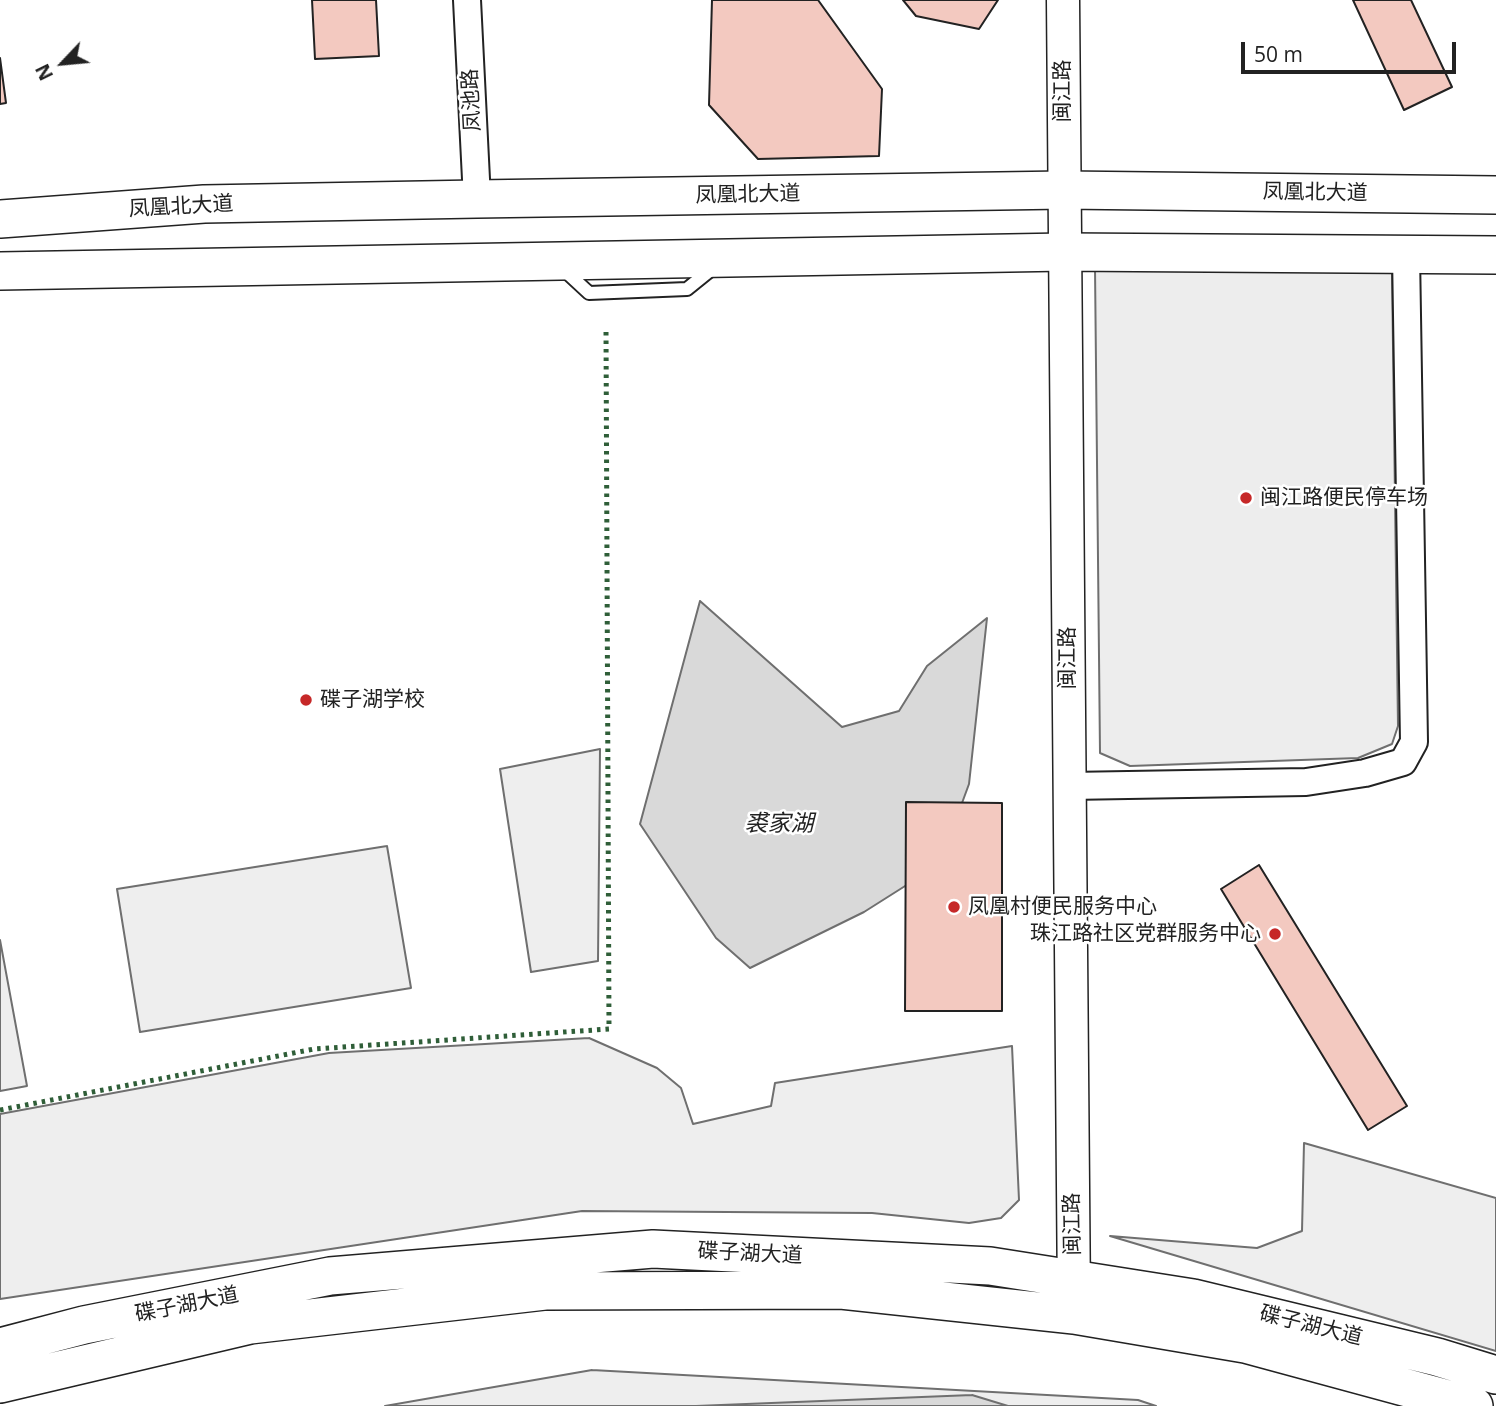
<!DOCTYPE html>
<meta charset="utf-8">
<style>
body{margin:0}
#map{position:relative;width:1496px;height:1406px;overflow:hidden;background:#fff;font-family:"Open Sans",sans-serif}
canvas{display:block}
.north{position:absolute;left:28px;top:28px;width:70px;height:70px;-webkit-text-stroke:5px #fff;paint-order:stroke;rotate:244deg;font-size:19px;font-weight:700;line-height:28px;text-align:center;color:#222}
.north::after{content:'';display:block;margin:auto;width:24px;height:32px;background:#222;clip-path:polygon(50% 0,100% 100%,50% 72%,0 100%)}
.scale{position:absolute;left:1241px;top:42px;width:215px;height:32px;box-sizing:border-box;border:4px solid #222;border-top:0;padding-left:9px;font-size:21px;line-height:24px;white-space:nowrap;color:#222;-webkit-text-stroke:5px #fff;paint-order:stroke}
</style>
<div id="map">
<canvas width="1496" height="1406"></canvas>
<div class="north">N</div>
<div class="scale">50 m</div>
</div>
<script>
const g = document.querySelector('canvas').getContext('2d');
g.lineJoin = 'round';
function fillPath(path, color) { g.fillStyle = color; g.fill(path, 'evenodd'); }
const shape = rows => new Path2D(rows.map(r => 'M' + r).join(''));
function stroke(path, color, width, dash) { g.strokeStyle = color; g.lineWidth = width; g.lineCap = dash ? 'butt' : 'round'; g.setLineDash(dash || []); g.stroke(path); }
function write(font, color, halo, rows, align = 'center') {
  g.font = font + ' "Open Sans","Noto Sans SC",sans-serif'; g.lineWidth = 5; g.setLineDash([]); g.textBaseline = 'middle'; g.strokeStyle = halo; g.fillStyle = color; for (const [text, x, y, turn = 0] of rows) {
    g.save(); g.translate(x, y); g.rotate((+turn || 0) * Math.PI / 180); g.textAlign = isNaN(turn) ? turn : align; if (halo) g.strokeText(text, 0, 0); g.fillText(text, 0, 0); g.restore();
  }
}
const green = shape([
 [600,749,598,961,531,972,500,769,600,749],
 [387,846,411,988,140,1032,117,889,387,846],
 [0,940,27,1086,0,1091,0,940],
 [589,1038,657,1068,681,1088,693,1124,771,1106,775,1083,1012,1046,1019,1200,1001,1218,969,1223,872,1213,582,1211,0,1299,0,1114,329,1053,589,1038],
 [1304,1143,1496,1198,1496,1351,1110,1236,1257,1248,1302,1231,1304,1143],
 [592,1370,1138,1400,1156,1406,385,1406,592,1370]
]);
const parking = shape([
 [1095,268,1392,271,1398,726,1392,744,1358,758,1130,766,1100,753,1095,268]
]);
const water = shape([
 [700,601,842,727,899,711,927,666,987,618,969,784,948,841,913,881,864,912,750,968,716,938,640,824,700,601],
 [972,1395,1008,1406,696,1406,972,1395]
]);
const building = shape([
 [312,0,376,0,379,56,315,59,312,0],
 [712,0,818,0,882,89,879,156,758,159,709,105,712,0],
 [903,0,998,0,979,29,916,16,903,0],
 [1353,0,1411,0,1452,87,1404,110,1353,0],
 [0,58,6,103,0,104,0,58],
 [906,802,1002,803,1002,1011,905,1011,906,802],
 [1259,865,1407,1106,1368,1130,1221,889,1259,865]
]);
const service = shape([
 [562,268,589,293,687,289,713,268]
]);
const minor = shape([
 [467,0,477,199],
 [1069,786,1306,782,1365,773,1403,762,1414,742,1406,254]
]);
const tertiary = shape([
 [1063,0,1074,1303]
]);
const secondary = shape([
 [0,219,204,204,477,199,1064,190,1496,195],
 [0,271,1065,252,1496,255],
 [0,1347,84,1325,330,1276,653,1249,990,1266,1193,1298,1437,1357,1496,1375],
 [0,1384,250,1325,545,1291,841,1290,1074,1315,1245,1344,1474,1406]
]);
const hedge = shape([
 [0,1110,314,1049,609,1029,606,330]
]);
const markers = [
 [1246,498,7,"#c62828"],
 [306,700,7,"#c62828"],
 [954,907,7,"#c62828"],
 [1275,934,7,"#c62828"]
];
const streetNames = [
 ["闽江路",1063,91,-90],
 ["凤池路",472,100,-93],
 ["凤凰北大道",1315,193,1],
 ["凤凰北大道",748,195,-1],
 ["凤凰北大道",181,207,-3],
 ["闽江路",1068,658,-90],
 ["闽江路",1073,1224,-91],
 ["碟子湖大道",750,1254,3],
 ["碟子湖大道",187,1305,-11],
 ["碟子湖大道",1311,1326,14]
];
const poiNames = [
 ["闽江路便民停车场",1260,498],
 ["碟子湖学校",320,700],
 ["凤凰村便民服务中心",968,907],
 ["珠江路社区党群服务中心",1261,934,"right"]
];
const waterNames = [
 ["裘家湖",779,824]
];
fillPath(green, '#eee');
stroke(green, '#6f6f6f', 2);
fillPath(parking, '#ededed');
stroke(parking, '#6f6f6f', 2);
fillPath(water, '#d9d9d9');
stroke(water, '#6f6f6f', 2);
fillPath(building, '#f3c9c0');
stroke(building, '#222', 2);
stroke(service, '#222', 16);
stroke(minor, '#222', 30);
stroke(tertiary, '#222', 35);
stroke(secondary, '#222', 40);
stroke(service, '#fff', 12);
stroke(minor, '#fff', 26);
stroke(tertiary, '#fff', 32);
stroke(secondary, '#fff', 37);
stroke(hedge, '#2f5e38', 5, [3.5, 5]);
for (const [x, y, r, color] of markers) { const dot = new Path2D(); dot.arc(x, y, r, 0, 2 * Math.PI); g.fillStyle = color; g.fill(dot); stroke(dot, '#fff', 2.5); }
write('21px', '#222', '#fff', streetNames);
write('21px', '#222', '#fff', poiNames, 'left');
write('italic 23px', '#222', '#fff', waterNames);
</script>
